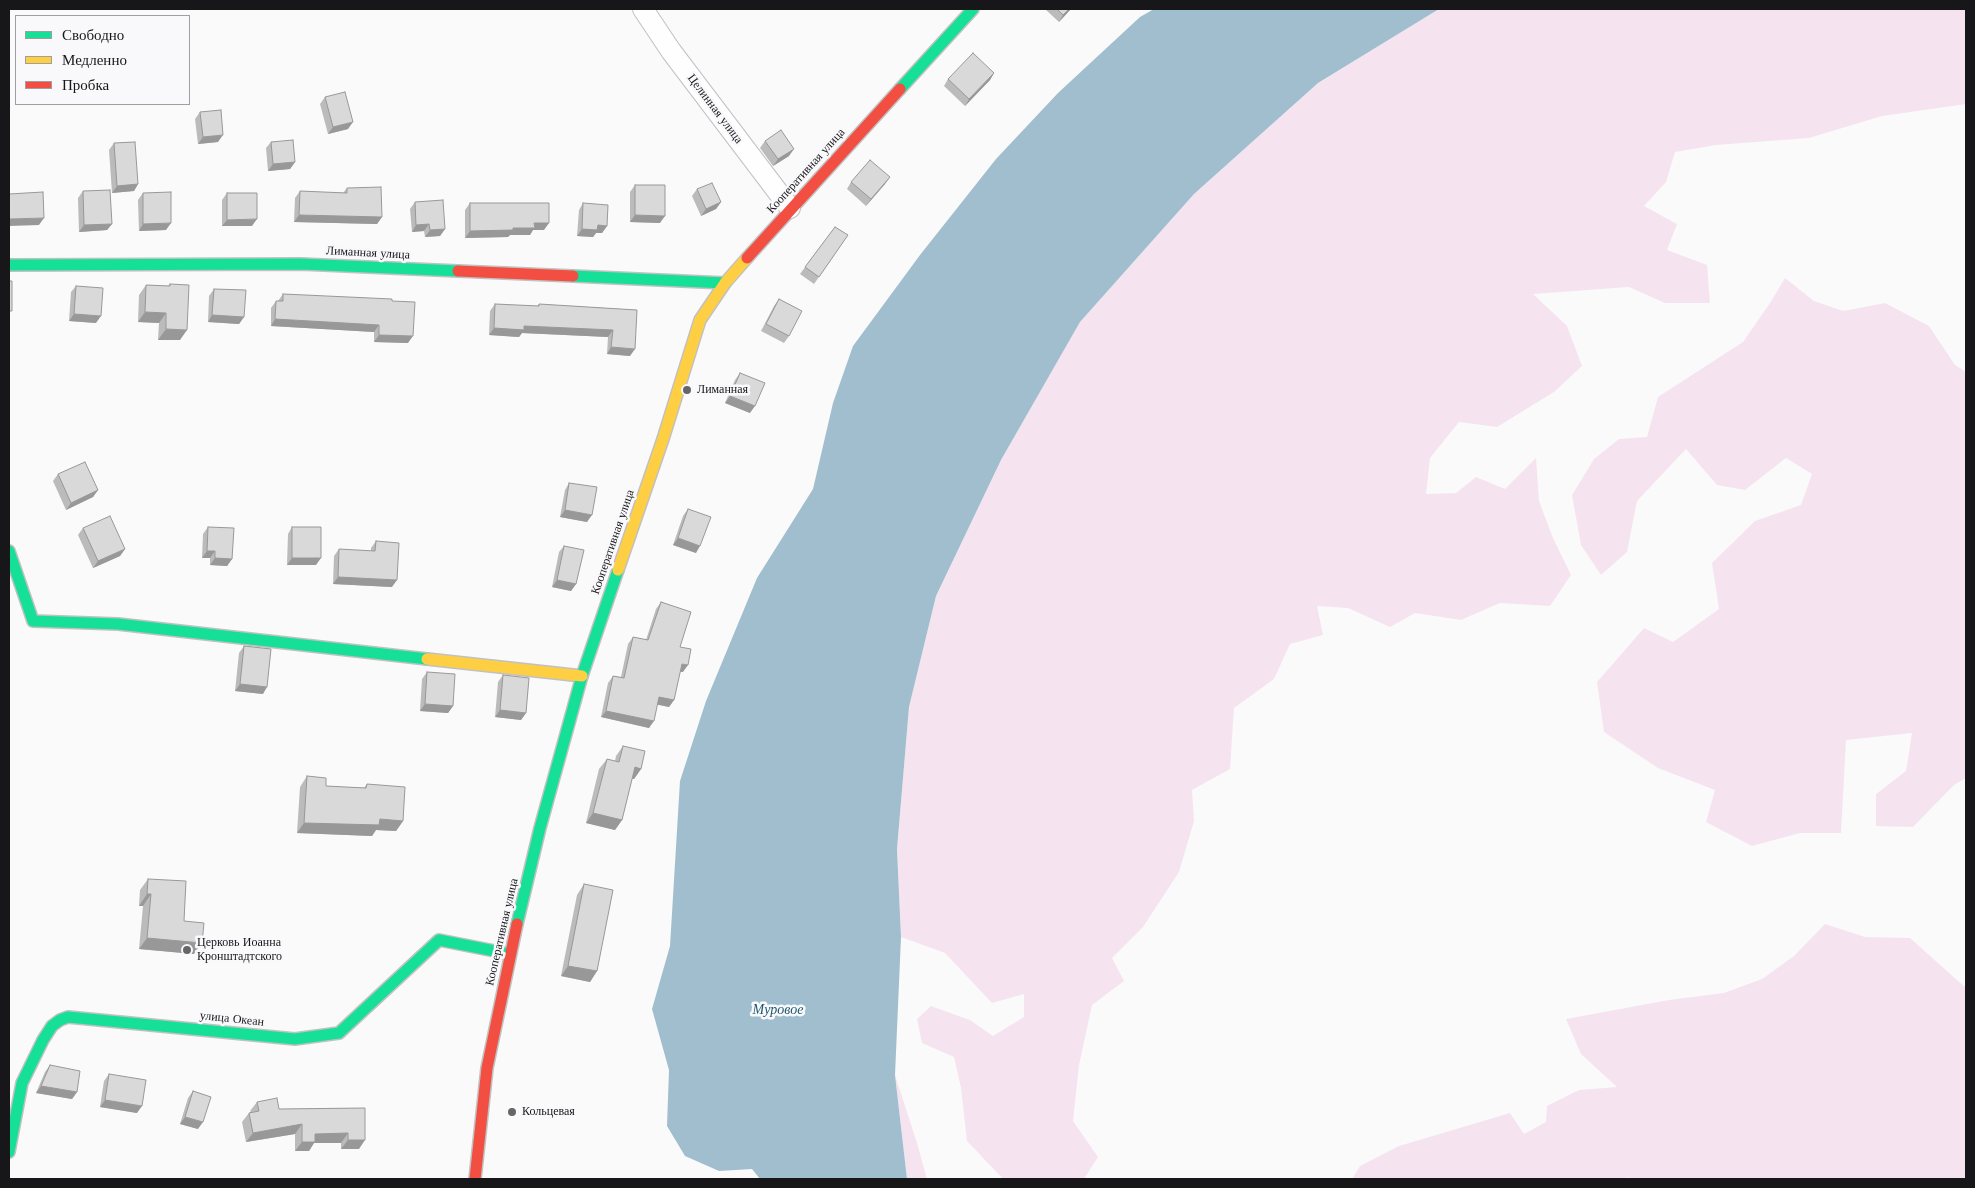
<!DOCTYPE html>
<meta charset="utf-8">
<style>
body{margin:0}
#map{position:relative;width:1975px;height:1188px;overflow:hidden;background:#fafafb;font-family:"Libre Baskerville",serif}
canvas{display:block}
.frame{position:absolute;inset:0;border:10px solid #171719;pointer-events:none}
.legend{position:absolute;left:15px;top:15px;width:175px;height:90px;box-sizing:border-box;background:#f9f9fc;border:1px solid #9f9fa1;margin:0;padding:6px 9px;list-style:none;font-size:15px;color:#171719}
.legend li{display:flex;align-items:center;gap:10px;height:25px}
.legend b{width:25px;border:1px solid #9f9fa1}
</style>
<div id="map">
<canvas width="1975" height="1188"></canvas>
<div class="frame"></div>
<ul class="legend">
<li><b style="height:6px;background:#16e098"></b>Свободно</li>
<li><b style="height:6px;background:#ffcf43"></b>Медленно</li>
<li><b style="height:6px;background:#f24e42"></b>Пробка</li>
</ul>
</div>
<script>
const g = document.querySelector('canvas').getContext('2d');
g.lineJoin = 'round';
function fillPath(path, color) { g.fillStyle = color; g.fill(path, 'evenodd'); }
const shape = rows => new Path2D(rows.map(r => 'M' + r).join(''));
function stroke(path, color, width, dash) { g.strokeStyle = color; g.lineWidth = width; g.lineCap = dash ? 'butt' : 'round'; g.setLineDash(dash || []); g.stroke(path); }
function write(font, color, halo, rows, align = 'center') {
  g.font = font + ' "Libre Baskerville",serif'; g.lineWidth = 5; g.setLineDash([]); g.textBaseline = 'middle'; g.strokeStyle = halo; g.fillStyle = color; for (const [text, x, y, turn = 0] of rows) {
    g.save(); g.translate(x, y); g.rotate((+turn || 0) * Math.PI / 180); g.textAlign = isNaN(turn) ? turn : align; if (halo) g.strokeText(text, 0, 0); g.fillText(text, 0, 0); g.restore();
  }
}
const green = shape([
 [1439,9,1966,9,1966,104,1882,116,1809,138,1716,145,1675,152,1666,182,1644,206,1677,224,1667,250,1707,265,1710,303,1665,303,1629,287,1533,294,1567,326,1582,366,1554,392,1497,427,1459,422,1430,458,1426,494,1456,493,1476,477,1505,489,1536,458,1539,501,1553,538,1571,575,1550,606,1500,603,1461,620,1415,613,1390,627,1348,608,1317,606,1323,635,1290,644,1274,679,1234,708,1230,769,1192,790,1194,821,1179,872,1143,927,1112,958,1124,981,1092,1005,1079,1065,1073,1121,1098,1157,1084,1179,1003,1179,967,1141,961,1088,954,1057,922,1043,917,1019,931,1006,970,1020,993,1036,1024,1017,1024,994,992,1003,945,953,901,937,897,849,909,707,936,596,1001,460,1080,322,1194,194,1318,83],
 [1785,278,1814,301,1843,311,1885,303,1929,326,1955,365,1966,372,1966,778,1954,785,1913,827,1876,826,1876,794,1906,771,1912,733,1846,740,1841,833,1800,833,1752,846,1706,822,1715,790,1658,768,1604,732,1597,682,1644,628,1673,642,1719,609,1712,563,1755,521,1801,505,1812,474,1786,458,1745,490,1717,485,1686,449,1637,501,1627,552,1601,575,1581,545,1572,495,1594,459,1619,439,1647,437,1658,397,1743,342,1770,303],
 [1825,924,1865,937,1910,938,1966,988,1966,1179,1631,1179,1629,1177,1624,1179,1352,1179,1360,1166,1399,1146,1510,1113,1524,1134,1546,1122,1547,1106,1579,1090,1617,1087,1581,1054,1566,1019,1669,1000,1724,993,1762,979,1794,956],
 [895,1075,917,1143,927,1179,907,1179]
]);
const water = shape([
 [1154,9,1439,9,1318,83,1194,194,1080,322,1001,460,936,596,909,707,897,849,901,937,895,1075,907,1179,760,1179,752,1169,719,1171,685,1156,667,1126,669,1070,652,1009,670,946,680,781,706,701,757,578,813,489,833,403,853,346,920,255,996,159,1058,93,1140,17]
]);
const street = shape([
 [643,9,671,51,790,208]
]);
const fast = shape([
 [900,89,973,9],
 [9,265,301,264,458,271],
 [573,276,725,283],
 [9,551,33,621,118,624,427,659],
 [517,924,540,828,582,676,618,570],
 [9,1152,22,1083,43,1040,52,1026,60,1020,68,1017,295,1039,339,1033,439,940,510,954]
]);
const slow = shape([
 [618,570,663,439,700,320,725,283,747,258],
 [427,659,582,676]
]);
const jam = shape([
 [747,258,900,89],
 [458,271,573,276],
 [475,1179,487,1068,517,924]
]);
const wall = shape([
 [1045,9,1071,9,1059,22],
 [994,73,990,80,965,106,944,86,948,79],
 [325,97,348,129,328,134,320,104],
 [200,112,218,142,198,144,195,119],
 [765,141,789,156,773,166,760,148],
 [271,142,295,162,290,169,268,171,266,148],
 [114,143,138,184,134,191,112,193,109,150],
 [890,177,885,184,866,206,847,189,851,182],
 [635,185,660,223,630,222,630,192],
 [347,188,382,217,377,224,294,222,295,198,300,191,343,193],
 [697,189,721,202,716,209,701,216,692,196],
 [83,191,112,224,107,230,79,232,78,198],
 [143,193,166,230,139,231,138,200],
 [227,193,252,226,222,226,222,200],
 [415,202,445,229,440,236,425,237,424,231,412,232,410,209],
 [470,203,544,230,533,230,530,235,510,235,508,237,465,238,465,210],
 [583,203,607,226,602,233,596,233,593,237,577,236,579,210],
 [835,227,848,235,814,284,800,274],
 [170,284,180,340,158,340,159,323,138,322,139,295,146,285,168,286],
 [76,286,96,323,69,321,71,292],
 [214,289,244,317,239,324,208,322,209,296],
 [283,294,392,301,408,343,374,342,374,332,271,326,271,308,276,301,278,301],
 [779,299,789,336,784,343,761,331,774,306],
 [495,304,537,306,539,304,637,310,630,356,607,354,608,337,522,333,519,337,489,335,490,311],
 [740,373,750,413,725,403,735,380],
 [58,474,98,490,93,497,66,510,53,481],
 [569,483,587,522,560,517,565,490],
 [688,509,696,553,673,545,683,516],
 [208,527,232,559,227,566,210,565,210,558,202,558,203,534],
 [292,527,316,565,287,565,288,534],
 [83,528,125,549,120,556,93,568,78,535],
 [376,541,392,587,333,584,334,556,339,549,371,551,371,548],
 [564,546,576,584,571,591,552,587,559,552],
 [661,602,680,647,683,672,680,672,674,700,669,707,657,704,649,728,601,717,608,683,613,676,621,677,628,644,633,637,646,640,656,609],
 [244,646,263,694,235,691,239,653],
 [427,672,453,706,448,713,420,711,422,679],
 [503,675,526,713,521,720,495,717,498,682],
 [623,746,641,769,634,779,632,779,622,820,615,830,586,823,599,769,607,759,615,761,616,756],
 [307,776,326,786,364,788,367,784,403,821,396,831,376,830,372,836,297,833,300,787],
 [148,879,184,921,194,954,139,949,143,906,139,906,140,890],
 [584,884,597,971,590,982,561,976,577,895],
 [50,1065,77,1092,72,1099,36,1093,45,1072],
 [109,1074,137,1113,100,1107,104,1081],
 [193,1091,198,1129,180,1124,188,1098],
 [257,1102,279,1109,365,1108,359,1149,341,1149,341,1143,314,1143,309,1151,295,1151,295,1134,246,1142,242,1122,249,1113,251,1112,250,1111]
]);
const shadedWall = shape([
 [1069,9,1071,9,1059,22,1063,15],
 [994,73,990,80,965,106,969,99],
 [353,122,348,129,328,134,333,127],
 [223,135,218,142,198,144,203,137],
 [794,149,789,156,773,166,778,159],
 [295,162,290,169,268,171,273,164],
 [890,177,885,184,866,206,871,199],
 [138,184,134,191,112,193,117,186],
 [721,202,716,209,701,216,706,209],
 [299,215,382,217,377,224,294,222],
 [635,215,665,216,660,223,630,222],
 [44,218,39,225,9,226,9,219],
 [257,219,252,226,222,226,227,220],
 [171,223,166,230,139,231,143,224],
 [534,223,549,223,544,230,533,230,530,235,510,235,508,237,465,238,470,231],
 [112,224,107,230,79,232,84,225],
 [429,224,424,231,412,232,416,225],
 [598,225,607,226,602,233,596,233,593,237,577,236,582,229],
 [445,229,440,236,425,237,430,230],
 [145,312,166,313,159,323,138,322],
 [74,314,101,316,96,323,69,321],
 [212,315,244,317,239,324,208,322],
 [275,319,379,325,374,332,271,326],
 [524,326,613,330,608,337,522,333,519,337,489,335,494,328],
 [166,329,187,330,180,340,158,340],
 [379,335,413,336,408,343,374,342],
 [611,347,635,349,630,356,607,354],
 [730,396,755,406,750,413,725,403],
 [98,490,93,497,66,510,71,503],
 [565,510,592,515,587,522,560,517],
 [678,538,700,546,696,553,673,545],
 [125,549,120,556,93,568,98,561],
 [207,551,215,551,210,558,202,558],
 [215,558,232,559,227,566,210,565],
 [292,558,321,558,316,565,287,565],
 [338,577,397,580,392,587,333,584],
 [557,580,576,584,571,591,552,587],
 [682,664,688,665,683,672,677,671],
 [240,684,267,687,263,694,235,691],
 [659,697,674,700,669,707,654,704],
 [425,704,453,706,448,713,420,711],
 [500,710,526,713,521,720,495,717],
 [606,711,654,721,649,728,601,717],
 [635,767,641,769,634,779,628,778],
 [593,813,622,820,615,830,586,823],
 [380,819,403,821,396,831,376,830,372,836,297,833,304,823],
 [147,894,151,894,143,906,139,906],
 [147,938,202,943,194,954,139,949],
 [568,966,597,971,590,982,561,976],
 [41,1086,77,1092,72,1099,36,1093],
 [105,1100,142,1106,137,1113,100,1107],
 [185,1117,203,1122,198,1129,180,1124],
 [302,1124,295,1134,246,1142,253,1133],
 [348,1133,341,1143,314,1143,309,1151,295,1151,302,1142,315,1134],
 [348,1140,365,1140,359,1149,341,1149]
]);
const building = shape([
 [1057,9,1069,9,1063,15,1057,9],
 [973,53,994,73,969,99,948,79,973,53],
 [345,92,353,122,333,127,325,97,345,92],
 [221,110,223,135,203,137,200,112,221,110],
 [781,130,794,149,778,159,765,141,781,130],
 [293,140,295,162,273,164,271,142,293,140],
 [135,142,138,184,117,186,114,143,135,142],
 [870,160,890,177,871,199,851,182,870,160],
 [712,183,721,202,706,209,697,189,712,183],
 [635,185,665,185,665,216,635,215,635,185],
 [381,187,382,217,299,215,300,191,347,193,347,188,381,187],
 [110,190,112,224,84,225,83,191,110,190],
 [43,192,44,218,9,219,9,194,43,192],
 [171,192,171,223,143,224,143,193,171,192],
 [227,193,257,193,257,219,227,220,227,193],
 [443,200,445,229,430,230,429,224,416,225,415,202,443,200],
 [470,203,549,203,549,223,534,223,535,228,513,228,513,230,470,231,470,203],
 [583,203,608,205,607,226,598,225,597,230,582,229,583,203],
 [835,227,848,235,819,277,805,267,835,227],
 [9,281,12,281,12,311,9,311,9,281],
 [170,284,189,285,187,330,166,329,166,313,145,312,146,285,170,286,170,284],
 [76,286,103,288,101,316,74,314,76,286],
 [214,289,246,290,244,317,212,315,214,289],
 [283,294,392,299,392,301,415,302,413,336,379,335,379,325,275,319,276,301,283,301,283,294],
 [779,299,802,311,789,336,766,324,779,299],
 [495,304,539,306,539,304,637,310,635,349,611,347,613,330,524,326,524,330,494,328,495,304],
 [740,373,765,383,755,406,730,396,740,373],
 [85,462,98,490,71,503,58,474,85,462],
 [569,483,597,487,592,515,565,510,569,483],
 [688,509,711,517,700,546,678,538,688,509],
 [110,516,125,549,98,561,83,528,110,516],
 [208,527,234,528,232,559,215,558,215,551,207,551,208,527],
 [292,527,321,527,321,558,292,558,292,527],
 [376,541,399,543,397,580,338,577,339,549,375,551,376,541],
 [564,546,584,550,576,584,557,580,564,546],
 [661,602,691,612,680,647,691,649,688,665,682,664,674,700,659,697,654,721,606,711,613,676,624,678,633,637,648,640,661,602],
 [244,646,271,649,267,687,240,684,244,646],
 [427,672,455,674,453,706,425,704,427,672],
 [503,675,529,678,526,713,500,710,503,675],
 [623,746,645,751,641,769,635,767,622,820,593,813,607,759,619,762,623,746],
 [307,776,326,778,326,786,366,788,367,784,405,787,403,821,380,819,379,825,304,823,307,776],
 [148,879,186,881,184,921,204,923,202,943,147,938,151,894,147,894,148,879],
 [584,884,613,890,597,971,568,966,584,884],
 [50,1065,80,1071,77,1092,41,1086,50,1065],
 [109,1074,146,1080,142,1106,105,1100,109,1074],
 [193,1091,211,1097,203,1122,185,1117,193,1091],
 [277,1098,279,1109,365,1108,365,1140,348,1140,348,1133,315,1134,315,1142,302,1142,302,1124,253,1133,249,1113,259,1111,257,1102,277,1098]
]);
const markers = [
 [687,390,5,"#666668"],
 [187,950,5,"#666668"],
 [512,1112,5,"#666668"]
];
const streetNames = [
 ["Целинная улица",715,109,53],
 ["Кооперативная улица",806,171,-48],
 ["Лиманная улица",368,253,3],
 ["Кооперативная улица",613,542,-71],
 ["Кооперативная улица",502,932,-77],
 ["улица Океан",232,1019,6]
];
const poiNames = [
 ["Лиманная",697,390],
 ["Церковь Иоанна",197,943],
 ["Кронштадтского",197,957],
 ["Кольцевая",522,1112]
];
const waterNames = [
 ["Муровое",778,1010]
];
fillPath(green, '#f5e4ef');
fillPath(water, '#a0bece');
stroke(street, '#c1c1c2', 22);
stroke(fast, '#c1c1c2', 14);
stroke(slow, '#c1c1c2', 14);
stroke(jam, '#c1c1c2', 14);
stroke(street, '#fefefe', 20);
stroke(fast, '#16e098', 11);
stroke(slow, '#ffcf43', 11);
stroke(jam, '#f24e42', 11);
fillPath(wall, '#bbb');
fillPath(shadedWall, '#999899');
fillPath(building, '#dad9da');
stroke(building, '#999899', 1);
for (const [x, y, r, color] of markers) { const dot = new Path2D(); dot.arc(x, y, r, 0, 2 * Math.PI); g.fillStyle = color; g.fill(dot); stroke(dot, '#f9f9fc', 2); }
write('12px', '#171719', '#f9f9fc', streetNames);
write('12px', '#171719', '#f9f9fc', poiNames, 'left');
write('italic 14px', '#1f586f', '#f9f9fc', waterNames);
</script>
